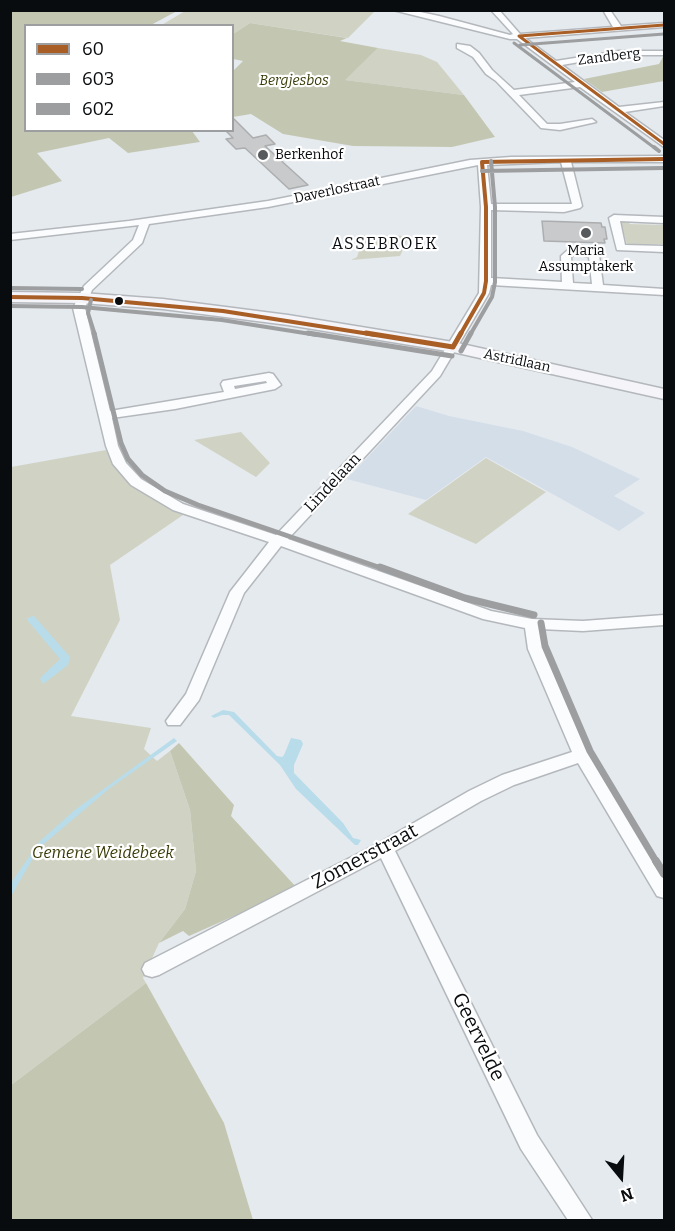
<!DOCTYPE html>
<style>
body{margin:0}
#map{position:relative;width:675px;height:1231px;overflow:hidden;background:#e5eaef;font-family:Bitter,serif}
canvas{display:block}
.frame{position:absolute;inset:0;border:12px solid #090c0f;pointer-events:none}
.legend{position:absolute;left:24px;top:24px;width:210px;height:108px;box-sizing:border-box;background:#fff;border:2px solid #9d9e9f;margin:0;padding:8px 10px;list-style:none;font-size:18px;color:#090c0f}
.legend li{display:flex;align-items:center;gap:12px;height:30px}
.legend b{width:30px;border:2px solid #9d9e9f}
.north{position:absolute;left:591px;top:1147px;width:60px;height:60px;-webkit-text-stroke:4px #fff;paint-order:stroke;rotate:162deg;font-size:16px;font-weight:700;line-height:24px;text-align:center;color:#090c0f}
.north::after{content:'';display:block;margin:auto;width:21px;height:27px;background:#090c0f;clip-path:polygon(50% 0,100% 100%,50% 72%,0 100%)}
</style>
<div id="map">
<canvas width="675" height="1231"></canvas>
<div class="frame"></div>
<ul class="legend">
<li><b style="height:8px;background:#a85e24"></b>60</li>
<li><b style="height:8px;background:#9d9e9f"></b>603</li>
<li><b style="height:8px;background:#9d9e9f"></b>602</li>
</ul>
<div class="north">N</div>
</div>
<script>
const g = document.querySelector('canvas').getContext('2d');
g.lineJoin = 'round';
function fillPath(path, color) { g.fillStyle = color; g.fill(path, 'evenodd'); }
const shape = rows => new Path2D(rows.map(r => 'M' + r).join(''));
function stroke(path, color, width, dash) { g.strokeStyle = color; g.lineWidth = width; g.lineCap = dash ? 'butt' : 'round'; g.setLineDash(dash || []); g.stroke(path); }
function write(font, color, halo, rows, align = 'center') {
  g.font = font + ' Bitter,serif'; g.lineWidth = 4.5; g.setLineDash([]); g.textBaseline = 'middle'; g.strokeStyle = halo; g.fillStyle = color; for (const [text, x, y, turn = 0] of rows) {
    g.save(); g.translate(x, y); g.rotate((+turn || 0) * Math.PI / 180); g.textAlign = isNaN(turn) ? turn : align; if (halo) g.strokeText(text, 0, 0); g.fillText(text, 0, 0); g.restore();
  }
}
const built = shape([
 [416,406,449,416,523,431,572,447,640,479,614,496,645,513,619,531,486,457,426,500,347,479]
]);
const green = shape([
 [185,11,375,11,348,38,250,23,233,34,232,26,160,26],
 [378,48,421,55,437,62,464,95,344,80],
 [624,221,632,221,629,224,664,225,664,244,627,245,621,223],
 [364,235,409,236,400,256,351,260,357,257],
 [241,432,270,463,256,477,194,440],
 [106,450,114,466,137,489,151,498,186,513,110,565,120,620,71,716,151,728,144,749,157,761,170,751,190,810,196,871,185,909,159,943,143,978,146,983,11,1085,11,467],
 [486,458,546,492,476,544,408,514]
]);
const forest = shape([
 [11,10,177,11,151,25,26,26,26,130,192,131,200,142,128,153,109,138,37,153,62,181,11,197],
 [250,23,347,38,340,41,378,48,345,80,464,95,495,137,452,147,353,146,283,134,251,114,233,117,233,71,243,61,233,59,233,34],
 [664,55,664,81,602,92,584,79,659,64],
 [179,743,234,805,231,816,297,888,189,936,183,931,159,943,185,909,196,871,190,810,170,751],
 [146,983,224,1123,253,1220,11,1220,11,1085]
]);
const water = shape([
 [34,616,70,657,68,665,43,684,40,678,60,659,28,621,27,618],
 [223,710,234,712,277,756,282,757,284,755,291,738,301,740,303,744,294,765,294,773,343,823,353,838,361,840,358,845,355,845,296,789,280,765,229,715,222,715,214,718,211,716],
 [174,738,177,741,110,788,39,848,11,896,11,883,40,841,76,809]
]);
const building = shape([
 [232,117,253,138,266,135,275,144,265,146,308,185,289,189,245,148,236,149,226,139,233,138,225,130,232,130,232,117],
 [542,221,601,223,602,227,605,227,607,239,604,239,605,243,544,241,542,221]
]);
const street = shape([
 [393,10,411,10,439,16,510,35,513,34,491,10,499,10,520,34,613,27,603,10,610,10,621,26,664,23,664,27,525,38,556,61,619,51,664,51,664,55,619,55,562,65,619,107,664,102,664,106,625,112,664,140,664,147,580,87,519,95,547,124,560,124,592,119,596,122,560,130,541,128,496,81,486,74,473,57,457,48,457,44,470,46,479,53,492,70,514,90,575,82,517,39,510,39,393,10],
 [664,156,664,162,571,162,582,206,580,208,564,212,491,210,491,278,562,282,561,256,570,248,581,247,599,255,603,285,664,289,664,295,491,285,489,293,440,376,288,539,491,611,532,619,583,621,664,615,664,625,583,631,540,629,544,649,590,754,664,876,664,898,657,896,578,763,514,785,481,801,395,851,537,1135,592,1220,568,1220,521,1149,381,858,159,975,152,977,145,975,142,969,145,963,379,843,469,791,502,775,572,752,528,649,525,628,483,619,281,546,244,593,199,700,180,725,168,725,166,721,186,694,230,592,269,542,173,510,131,485,113,464,106,446,73,308,84,286,133,240,139,225,10,240,10,234,129,221,268,201,470,160,511,157,664,156],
 [561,162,572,204,491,204,487,165,561,162],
 [478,165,481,207,479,293,432,371,276,535,183,504,141,479,126,463,118,446,112,418,175,409,275,389,281,385,273,374,269,373,223,381,221,384,224,392,110,411,85,308,92,290,142,243,149,224,268,207,478,165],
 [576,253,589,257,592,284,573,283,571,257,576,253],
 [266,381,267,383,235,389,234,386,266,381],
 [614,215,664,217,664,223,620,221,625,245,664,246,664,252,617,250,609,218,614,215]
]);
const secondary = shape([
 [10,292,82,293,163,299,288,315,453,342,664,389,664,399,453,352,288,325,163,309,82,303,10,302,10,292]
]);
const bus1Far2 = shape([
 [519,36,664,144],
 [519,36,664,25]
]);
const bus1Far1 = shape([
 [482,162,664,159],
 [10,297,82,298,223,311,376,335],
 [460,335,484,293,486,281,486,207,482,162]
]);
const bus1 = shape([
 [366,333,453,347],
 [453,347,461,333]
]);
const bus2Far2 = shape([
 [514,43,656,149],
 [520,45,664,34]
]);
const bus2Far1 = shape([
 [654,147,659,151],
 [482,171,664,168],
 [10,306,82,307,222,320,317,335],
 [470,335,492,297,495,282,495,207,491,161]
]);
const bus2 = shape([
 [308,333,452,356],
 [461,351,471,333]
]);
const bus3Far3 = shape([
 [10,288,82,289],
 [91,300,88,313,95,335]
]);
const bus3Far2 = shape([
 [94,333,121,443,128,459,142,475,165,491,198,505,384,569]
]);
const bus3Far1 = shape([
 [380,567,465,598,534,615],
 [541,623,545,646,590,751,657,863]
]);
const bus3 = shape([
 [656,861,664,874]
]);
const markers = [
 [263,155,6,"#565a5d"],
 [586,233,6,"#565a5d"],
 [119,301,5,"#090c0f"]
];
const farStreetnames = [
 ["Zandberg",609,57,-7],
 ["Daverlostraat",337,190,-12],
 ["Astridlaan",517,361,12]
];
const farParknames = [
 ["Bergjesbos",294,81]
];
const farPoinames = [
 ["Berkenhof",275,155],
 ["Maria",586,251,"center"],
 ["Assumptakerk",586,267,"center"]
];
const farQuarternames = [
 ["ASSEBROEK",385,245]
];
const streetNames = [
 ["Lindelaan",333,483,-47]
];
const parkNames = [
 ["Gemene Weidebeek",103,854]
];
const nearStreetnames = [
 ["Zomerstraat",365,857,-28],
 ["Geervelde",478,1037,64]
];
fillPath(built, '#d4dee8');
fillPath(green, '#d0d3c4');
fillPath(forest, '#c3c7b2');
fillPath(water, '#b8dcea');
fillPath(building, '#c9cacb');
stroke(building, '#acadae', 1.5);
stroke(street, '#b4b8bc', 3);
stroke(secondary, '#b4b8bc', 3);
fillPath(street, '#fbfcfd');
fillPath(secondary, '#f4f4f9');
stroke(bus1Far2, '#a85e24', 3);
stroke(bus1Far1, '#a85e24', 4);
stroke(bus1, '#a85e24', 5);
stroke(bus2Far2, '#9d9e9f', 3);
stroke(bus2Far1, '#9d9e9f', 4);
stroke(bus2, '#9d9e9f', 5);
stroke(bus3Far3, '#9d9e9f', 4);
stroke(bus3Far2, '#9d9e9f', 5);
stroke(bus3Far1, '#9d9e9f', 7);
stroke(bus3, '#9d9e9f', 8);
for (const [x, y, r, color] of markers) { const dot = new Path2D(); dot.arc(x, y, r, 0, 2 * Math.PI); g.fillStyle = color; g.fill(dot); stroke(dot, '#fff', 2); }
write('14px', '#090c0f', '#fff', farStreetnames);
write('italic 14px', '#3a3c08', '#fff', farParknames);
write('14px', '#090c0f', '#fff', farPoinames, 'left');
g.letterSpacing = '1.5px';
write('16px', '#090c0f', '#fff', farQuarternames);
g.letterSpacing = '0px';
write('16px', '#090c0f', '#fff', streetNames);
write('italic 16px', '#3a3c08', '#fff', parkNames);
write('20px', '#090c0f', '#fff', nearStreetnames);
</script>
